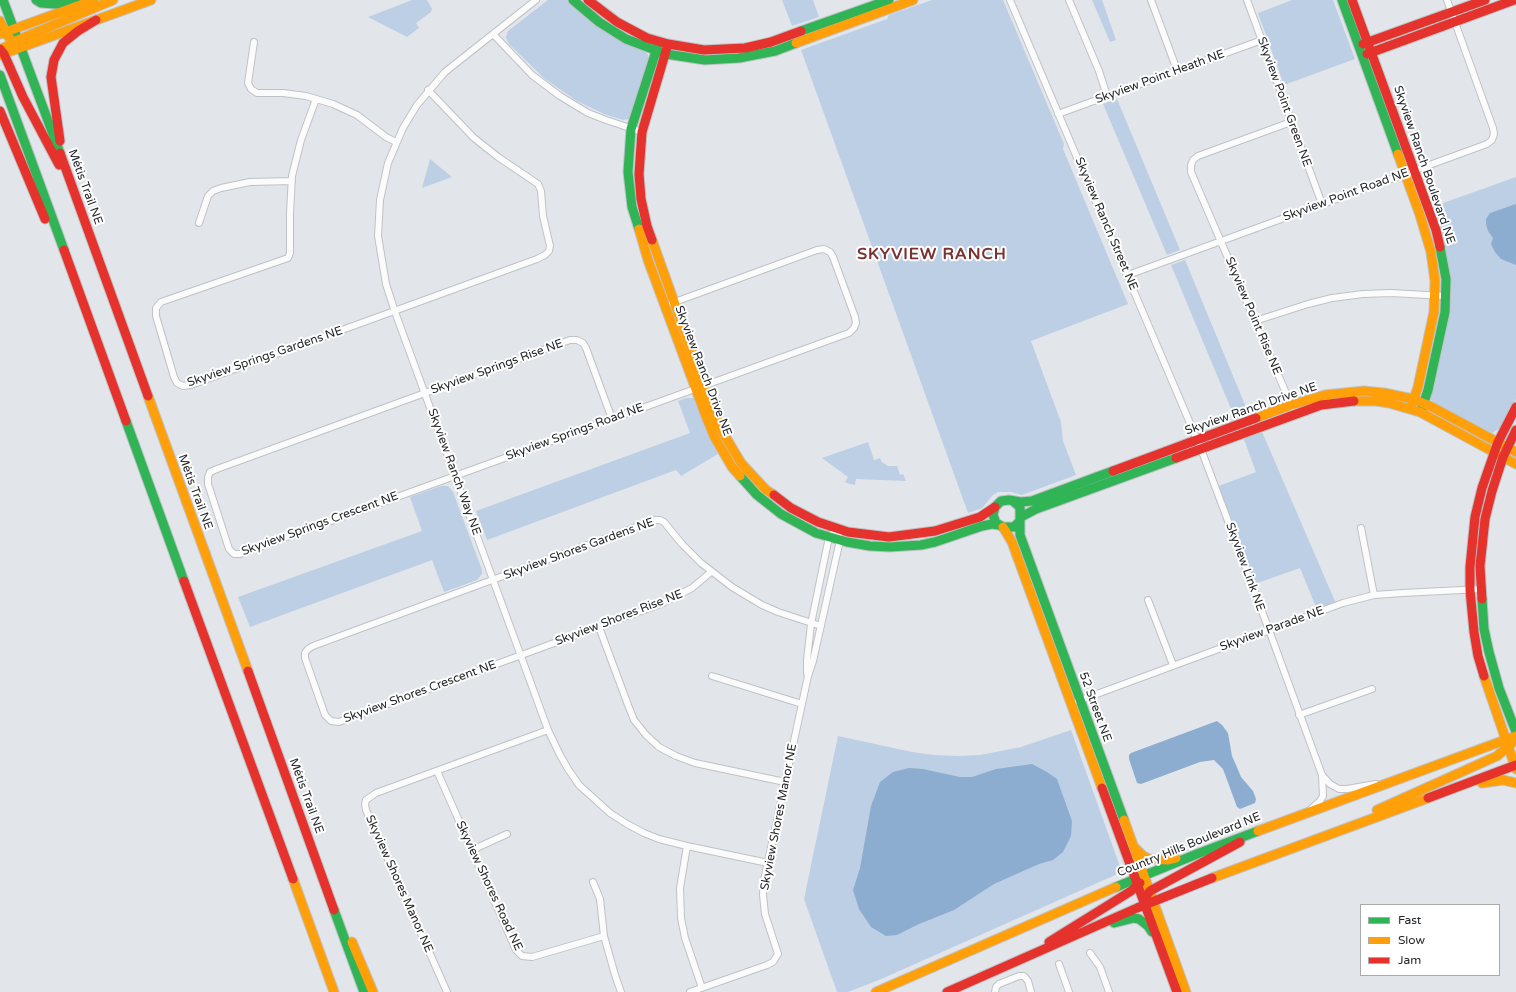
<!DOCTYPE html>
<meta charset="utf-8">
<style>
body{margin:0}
#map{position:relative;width:1516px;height:992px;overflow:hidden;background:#e2e6ea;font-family:"Varela Round",sans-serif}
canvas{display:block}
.legend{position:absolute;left:1360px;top:904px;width:140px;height:72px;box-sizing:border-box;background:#fff;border:1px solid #a7a9aa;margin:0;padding:5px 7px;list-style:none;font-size:12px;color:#24272a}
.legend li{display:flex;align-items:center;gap:8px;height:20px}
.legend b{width:20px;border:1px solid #a7a9aa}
</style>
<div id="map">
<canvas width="1516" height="992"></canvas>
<ul class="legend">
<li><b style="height:5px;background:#30b455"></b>Fast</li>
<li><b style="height:5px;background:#ff9f0a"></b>Slow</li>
<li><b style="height:5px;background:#e5322d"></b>Jam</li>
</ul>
</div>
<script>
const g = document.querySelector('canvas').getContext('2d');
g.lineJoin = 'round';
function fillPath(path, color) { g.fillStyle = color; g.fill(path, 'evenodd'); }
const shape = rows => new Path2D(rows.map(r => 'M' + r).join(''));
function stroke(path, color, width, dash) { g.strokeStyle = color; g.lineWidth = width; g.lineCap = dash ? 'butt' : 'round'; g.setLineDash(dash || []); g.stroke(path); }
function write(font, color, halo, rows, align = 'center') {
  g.font = font + ' "Varela Round",sans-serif'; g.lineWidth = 4; g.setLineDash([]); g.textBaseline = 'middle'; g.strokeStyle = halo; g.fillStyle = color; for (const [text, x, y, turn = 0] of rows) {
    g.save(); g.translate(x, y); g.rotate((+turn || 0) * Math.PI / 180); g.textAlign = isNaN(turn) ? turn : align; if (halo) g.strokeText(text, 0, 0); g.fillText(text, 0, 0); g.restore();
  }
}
const green = shape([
 [412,0,427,0,432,9,431,12,416,23,419,28,407,37,368,17],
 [548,0,568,0,582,13,610,35,647,53,649,58,629,119,623,120,604,114,577,101,545,79,509,44,506,38,508,31],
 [782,0,813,0,819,17,792,26],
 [932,0,1003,0,1064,144,1063,149,1128,304,1031,341,1061,422,1063,441,1076,475,1022,495,1011,492,998,492,993,495,982,508,968,513,801,50,887,19,889,15],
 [1092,0,1102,0,1116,40,1110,42],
 [1292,0,1333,0,1355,59,1284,85,1258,13],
 [1117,99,1180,250,1167,255,1103,104],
 [430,159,452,177,422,188],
 [1516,177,1516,399,1500,428,1492,433,1433,403,1430,398,1447,322,1432,207],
 [1185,260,1248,412,1234,416,1171,265],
 [686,398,694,398,696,400,705,428,718,454,681,476,676,470,487,540,476,511,690,433,678,401],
 [1260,427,1337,606,1318,612,1300,568,1252,585,1216,487,1256,472,1242,434],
 [868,442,874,460,880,458,882,462,888,466,897,466,900,475,903,474,906,481,856,479,855,485,850,484,845,482,848,477,822,458],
 [441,486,448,486,453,492,482,570,482,574,477,580,444,592,432,560,250,627,238,597,422,531,410,497],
 [1071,730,1122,872,879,980,848,992,837,992,804,899,838,736,912,752,934,755,958,756,980,755,1021,747]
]);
const water = shape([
 [1516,204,1516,265,1501,259,1495,252,1491,244,1493,238,1488,231,1486,224,1486,219,1490,213],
 [1217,721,1222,725,1228,733,1232,756,1236,765,1241,777,1253,791,1256,799,1255,803,1240,809,1237,807,1223,769,1214,760,1200,762,1141,784,1137,783,1129,759,1129,755,1131,753],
 [1032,764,1047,772,1057,779,1072,821,1071,836,1063,852,1053,860,1039,864,994,884,954,910,919,924,897,935,886,936,871,927,859,909,853,890,860,868,871,806,880,782,893,772,909,768,923,769,960,777,972,777,996,769]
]);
const street = shape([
 [536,0,445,72,417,105,403,128,388,163,380,200,378,236,386,284,395,312,548,730,560,755,568,769,579,785,610,813,627,824,644,833,659,839,687,846,768,863],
 [1010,0,1201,449,1269,630,1322,775,1323,796,1320,801,1311,809],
 [1069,0,1099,71,1107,96],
 [1151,0,1177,70],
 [1247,0,1322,204],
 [493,34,532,75,560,96,588,113,606,120,642,132],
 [254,42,248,83,251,89,257,93,283,93,306,96,333,104,357,115,386,137,396,142],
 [316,99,301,140,292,176,290,213,290,253,288,258,161,302,156,308,156,316,174,377,177,383,183,386,191,385,537,259,545,255,549,251,550,246,543,216,541,191,538,184,498,157,474,138,428,90],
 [1058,114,1262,40],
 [1291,122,1198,156,1193,160,1191,165,1191,172,1292,407],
 [199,223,208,196,213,191,221,188,250,182,292,181],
 [1128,275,1487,144,1492,140,1494,134,1493,128,1447,0],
 [1255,321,1308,304,1332,298,1363,294,1391,293,1445,296],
 [612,419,586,348,583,343,577,340,570,340,217,469,210,472,208,477,208,484,229,549,234,554,240,554,849,333,854,328,856,323,855,317,833,257,830,252,824,249,817,250,672,303],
 [1361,528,1374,595],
 [711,572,692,588,663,603,339,722,331,721,325,715,305,658,305,653,308,649,313,646,655,520,660,520,664,522,682,544,701,563,732,587,762,605,778,612,821,626],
 [1148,600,1173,665],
 [599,627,628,705,634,720,646,735,659,747,676,756,695,763,785,782],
 [807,673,807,660,811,624,829,537,837,529],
 [712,676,802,704],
 [1078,701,1343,603,1374,595,1403,593,1481,589],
 [1299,715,1372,689],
 [437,771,516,950,522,956,532,957,604,936,615,975,621,992],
 [1322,775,1330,784,1339,789,1347,789,1376,784],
 [687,846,680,888,681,918,685,938,702,988],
 [472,850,507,834],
 [593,882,600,899,604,936],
 [1090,953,1100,967,1109,992],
 [1059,964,1069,992],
 [447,992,366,810,365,804,366,800,376,793,548,730],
 [690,992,767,965,773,962,778,954,765,914,763,895,764,880,808,676,813,661,840,540,839,536],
 [995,992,996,987,999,984,1019,976,1024,976,1028,981,1031,992]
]);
const fast = shape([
 [3,0,60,153],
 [36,0,41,3,55,4,68,4,81,0],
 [573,0,599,22,626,39,666,54,705,60,739,58,775,51,796,43],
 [1342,0,1398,154],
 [801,31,889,0],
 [0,75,64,250],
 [639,229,632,207,628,172,631,129,659,42],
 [1422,408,1428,390,1445,312,1446,279,1440,247],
 [126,421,184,581],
 [740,476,757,495,781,514,816,533,847,542,870,546,890,547,921,545,935,542,982,526,992,524,999,525],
 [1013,501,1020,507,1020,521,1014,527,1003,527,996,523,993,515,995,507,1001,501,1009,500,1021,502,1032,501,1113,471],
 [1021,517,1036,509,1176,458],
 [1020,521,1020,535,1124,820],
 [1482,599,1484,629,1489,652,1499,688,1516,732],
 [1116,887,1197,854,1258,831],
 [334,910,364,992],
 [1114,923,1134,918,1139,919,1148,926,1152,932]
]);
const slow = shape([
 [0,21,7,35,17,46],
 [0,34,94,0],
 [796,43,913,0],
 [0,50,18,40,113,0],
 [0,55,151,0],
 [1398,154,1420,215,1431,252,1435,281,1434,312,1418,387,1412,404],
 [639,229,648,260,707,419,714,436,732,467,740,476],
 [652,240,714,414,722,431,741,463,766,490,774,495],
 [148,396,248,671],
 [1354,401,1376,401,1389,403,1420,412,1516,464],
 [1256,418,1291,405,1325,395,1364,391,1384,393,1413,399,1432,407,1516,452],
 [1003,527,1012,542,1102,788],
 [1484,676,1516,769],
 [1482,783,1503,780,1516,783],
 [1377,810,1497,756,1512,743],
 [1124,820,1186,992],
 [1258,831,1516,736],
 [1135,848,1143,856,1149,859,1168,860,1176,858],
 [1212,878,1428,798],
 [293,879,334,992],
 [352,942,373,992],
 [876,992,1116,887]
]);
const jam = shape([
 [588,0,617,22,647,38,668,44,704,50,745,48,771,42,801,31],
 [1352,0,1436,230,1440,247],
 [1363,44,1485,0],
 [0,49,4,54,23,97,59,165],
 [1367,54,1514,0],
 [0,111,45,219],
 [60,141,51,77,54,60,63,43,78,31,96,20],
 [60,153,148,396],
 [652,240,647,226,641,199,639,174,642,132,668,44],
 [64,250,126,421],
 [1176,458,1321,405,1354,401],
 [1113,471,1256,418],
 [774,495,791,508,818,522,848,532,889,537,935,531,980,517,995,507],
 [184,581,293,879],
 [1482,599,1480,566,1485,519,1492,491,1503,457,1516,430],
 [248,671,334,910],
 [1484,676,1478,656,1474,632,1470,590,1470,567,1475,517,1482,488,1498,442,1516,407],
 [1102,788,1177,992],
 [1428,798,1516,765],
 [1147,895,1150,891,1240,842],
 [1049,942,1131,891,1140,883],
 [947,992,1137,908,1212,878]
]);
const streetNames = [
 ["Skyview Point Heath NE",1160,77,-20],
 ["Skyview Point Green NE",1284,102,70],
 ["Skyview Ranch Boulevard NE",1424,165,71],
 ["Métis Trail NE",85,187,70],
 ["Skyview Point Road NE",1346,195,-20],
 ["Skyview Ranch Street NE",1106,224,67],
 ["Skyview Point Rise NE",1253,316,67],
 ["Skyview Springs Gardens NE",265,357,-19],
 ["Skyview Springs Rise NE",497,367,-20],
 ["Skyview Ranch Drive NE",703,371,69],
 ["Skyview Ranch Drive NE",1251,409,-19],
 ["Skyview Springs Road NE",575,432,-20],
 ["Skyview Ranch Way NE",454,472,70],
 ["Métis Trail NE",195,492,70],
 ["Skyview Springs Crescent NE",320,524,-20],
 ["Skyview Shores Gardens NE",579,549,-20],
 ["Skyview Link NE",1245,567,70],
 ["Skyview Shores Rise NE",619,618,-21],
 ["Skyview Parade NE",1272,629,-20],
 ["Skyview Shores Crescent NE",420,692,-20],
 ["52 Street NE",1095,707,70],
 ["Métis Trail NE",306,796,70],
 ["Skyview Shores Manor NE",779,817,-79],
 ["Country Hills Boulevard NE",1189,845,-22],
 ["Skyview Shores Manor NE",399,884,66],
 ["Skyview Shores Road NE",489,886,65]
];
const districtNames = [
 ["SKYVIEW RANCH",932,255]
];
fillPath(green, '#bdcfe4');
fillPath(water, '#8cadd0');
stroke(street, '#bfc2c5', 8);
stroke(fast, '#bfc2c5', 11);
stroke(slow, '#bfc2c5', 11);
stroke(jam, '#bfc2c5', 11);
stroke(street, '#fbfbfc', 6);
stroke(fast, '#30b455', 9);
stroke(slow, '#ff9f0a', 9);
stroke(jam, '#e5322d', 9);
write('12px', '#24272a', '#fff', streetNames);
g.letterSpacing = '1px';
write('bold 16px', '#7a3331', '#fff', districtNames);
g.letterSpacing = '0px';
</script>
